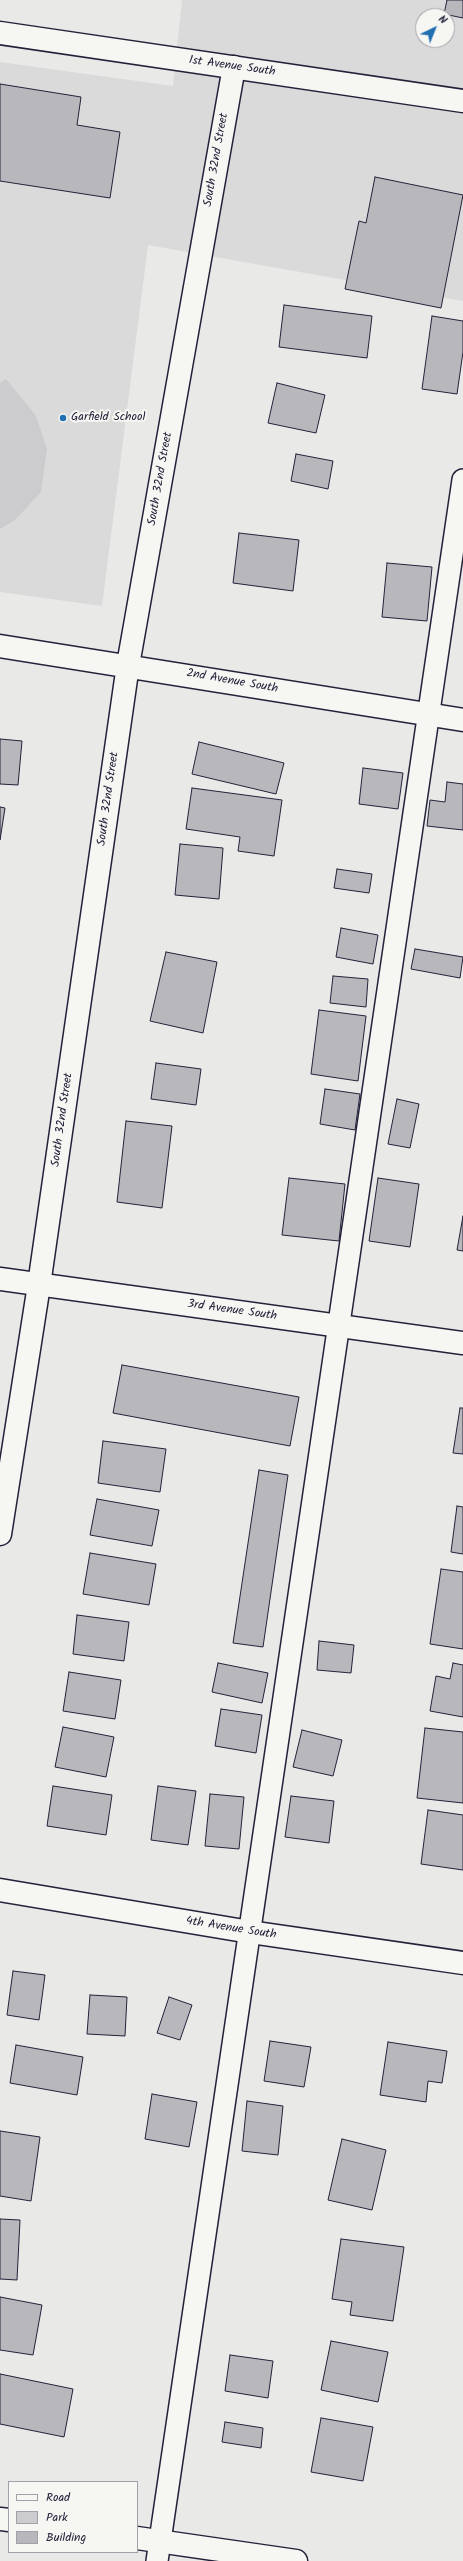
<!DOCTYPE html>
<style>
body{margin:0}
#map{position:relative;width:463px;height:2561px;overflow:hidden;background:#e9e9e7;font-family:Kalam,sans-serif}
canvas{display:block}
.legend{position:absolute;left:8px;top:2481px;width:130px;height:72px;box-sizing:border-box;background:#f6f6f2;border:1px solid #a1a1a9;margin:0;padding:5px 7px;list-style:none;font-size:12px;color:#22223b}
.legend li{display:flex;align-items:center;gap:8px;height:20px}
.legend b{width:20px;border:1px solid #a1a1a9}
.north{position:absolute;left:415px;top:8px;width:40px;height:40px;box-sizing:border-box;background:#f6f6f2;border:1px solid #a1a1a9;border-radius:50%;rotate:43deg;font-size:11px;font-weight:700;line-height:16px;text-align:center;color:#22223b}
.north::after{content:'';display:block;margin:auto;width:14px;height:18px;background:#1f6fb2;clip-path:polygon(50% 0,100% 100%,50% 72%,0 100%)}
</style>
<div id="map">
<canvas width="463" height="2561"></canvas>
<ul class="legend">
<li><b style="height:5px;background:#f6f6f2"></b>Road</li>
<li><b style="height:11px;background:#ccccce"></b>Park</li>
<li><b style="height:11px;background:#b8b8bc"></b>Building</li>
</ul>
<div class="north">N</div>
</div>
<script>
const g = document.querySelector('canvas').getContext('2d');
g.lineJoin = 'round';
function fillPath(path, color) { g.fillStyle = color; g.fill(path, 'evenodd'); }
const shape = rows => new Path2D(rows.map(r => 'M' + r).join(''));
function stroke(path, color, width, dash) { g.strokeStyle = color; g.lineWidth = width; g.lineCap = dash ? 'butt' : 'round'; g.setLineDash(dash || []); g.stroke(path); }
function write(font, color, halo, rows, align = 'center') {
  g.font = font + ' Kalam,sans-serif'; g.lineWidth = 4; g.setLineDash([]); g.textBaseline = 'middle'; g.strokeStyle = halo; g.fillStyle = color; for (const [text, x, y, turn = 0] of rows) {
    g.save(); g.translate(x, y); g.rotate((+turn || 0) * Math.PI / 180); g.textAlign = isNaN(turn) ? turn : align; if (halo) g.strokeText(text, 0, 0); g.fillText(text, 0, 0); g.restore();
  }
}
const built = shape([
 [182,0,463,0,463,301,148,245,102,606,0,592,0,62,173,86],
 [423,16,447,16,447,40,423,40]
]);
const green = shape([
 [6,379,36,416,47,449,41,492,15,520,0,529,0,383]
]);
const building = shape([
 [447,0,463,0,463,18,444,14,447,0],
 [0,84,81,97,77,125,120,132,110,198,0,181,0,84],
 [375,177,463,195,441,308,345,289,359,221,366,223,375,177],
 [284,305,372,316,367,358,279,347,284,305],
 [432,316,463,321,463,352,457,394,422,389,432,316],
 [277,383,325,395,316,433,268,423,277,383],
 [296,454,333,461,328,489,291,481,296,454],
 [239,533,299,540,293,591,233,583,239,533],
 [387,563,432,567,427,621,382,617,387,563],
 [0,739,22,741,18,785,0,784,0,739],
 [199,742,284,763,276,794,192,774,199,742],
 [363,768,403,773,398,809,359,804,363,768],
 [447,782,463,784,463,830,427,826,430,800,445,802,447,782],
 [192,788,282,800,274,856,238,851,240,837,186,829,192,788],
 [0,807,5,808,0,840,0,807],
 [180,844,223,848,219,899,175,895,180,844],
 [337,869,372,874,369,893,334,888,337,869],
 [341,928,378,935,373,964,336,957,341,928],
 [415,949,463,957,460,978,411,969,415,949],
 [166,952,217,962,203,1033,150,1021,166,952],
 [333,976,368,979,366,1007,330,1003,333,976],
 [319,1010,366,1016,358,1081,311,1074,319,1010],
 [156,1063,201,1069,196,1105,151,1099,156,1063],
 [325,1089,360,1094,355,1130,320,1124,325,1089],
 [397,1099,419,1104,410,1148,388,1144,397,1099],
 [126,1121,172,1126,162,1208,117,1202,126,1121],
 [289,1178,345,1184,339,1241,282,1235,289,1178],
 [378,1178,419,1184,410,1247,369,1241,378,1178],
 [463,1216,463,1251,457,1250,463,1216],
 [122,1365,299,1397,290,1446,113,1413,122,1365],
 [460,1408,463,1408,463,1454,453,1453,460,1408],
 [103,1441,166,1449,160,1492,98,1483,103,1441],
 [259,1470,288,1475,263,1647,233,1643,259,1470],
 [97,1499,159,1510,152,1546,90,1535,97,1499],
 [457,1506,463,1507,463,1554,451,1552,457,1506],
 [90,1553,156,1564,149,1605,83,1594,90,1553],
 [441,1569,463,1572,463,1649,430,1644,441,1569],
 [77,1615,129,1622,124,1661,73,1654,77,1615],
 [319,1641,354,1645,351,1673,317,1670,319,1641],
 [218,1663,268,1673,262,1703,212,1692,218,1663],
 [453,1663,463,1665,463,1717,430,1711,436,1676,450,1679,453,1663],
 [69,1672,121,1680,115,1719,63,1711,69,1672],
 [221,1709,262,1715,256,1753,215,1746,221,1709],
 [63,1727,114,1737,106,1777,55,1767,63,1727],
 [425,1728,463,1732,463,1803,417,1798,425,1728],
 [302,1730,342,1740,333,1776,293,1767,302,1730],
 [53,1786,112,1795,106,1835,47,1826,53,1786],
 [158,1786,196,1791,188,1845,151,1840,158,1786],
 [210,1794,244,1797,239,1849,205,1846,210,1794],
 [291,1796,334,1801,329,1843,285,1837,291,1796],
 [428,1810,463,1815,463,1870,421,1864,428,1810],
 [13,1971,45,1975,39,2020,7,2015,13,1971],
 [90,1995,127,1997,125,2036,87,2034,90,1995],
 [169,1997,192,2005,180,2040,157,2033,169,1997],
 [270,2041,311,2047,304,2087,264,2081,270,2041],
 [388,2042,447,2051,442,2083,428,2081,426,2102,380,2095,388,2042],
 [16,2045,83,2057,77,2095,10,2083,16,2045],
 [152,2094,197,2102,189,2147,145,2139,152,2094],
 [247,2101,283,2106,278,2155,242,2151,247,2101],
 [0,2131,40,2137,31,2201,0,2196,0,2131],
 [342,2139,386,2150,372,2210,328,2200,342,2139],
 [0,2219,20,2220,17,2280,0,2279,0,2219],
 [341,2239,404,2247,393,2321,350,2315,352,2302,332,2299,341,2239],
 [0,2297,42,2305,33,2355,0,2350,0,2297],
 [331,2341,388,2352,378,2402,321,2390,331,2341],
 [230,2355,273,2361,268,2398,225,2391,230,2355],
 [0,2374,73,2389,64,2437,0,2424,0,2374],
 [321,2418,373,2427,363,2481,311,2472,321,2418],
 [225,2422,263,2428,261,2448,222,2442,225,2422]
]);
const lane = shape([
 [157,2561,463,480]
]);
const street = shape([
 [0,646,463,720],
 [0,1279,463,1343],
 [0,1534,39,1285,128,665,234,67],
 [0,2519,9,2520],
 [137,2538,296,2561]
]);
const secondary = shape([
 [0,33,463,101],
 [0,1890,250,1932,463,1963]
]);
const markers = [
 [63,418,4,"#1f6fb2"]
];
const streetNames = [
 ["1st Avenue South",232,67,8],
 ["South 32nd Street",217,160,-80],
 ["South 32nd Street",161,479,-80],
 ["2nd Avenue South",232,682,10],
 ["South 32nd Street",109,799,-82],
 ["South 32nd Street",63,1120,-82],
 ["3rd Avenue South",232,1311,8],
 ["4th Avenue South",231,1929,9]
];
const poiNames = [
 ["Garfield School",71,418]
];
fillPath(built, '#dadada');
fillPath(green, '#ccccce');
fillPath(building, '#b8b8bc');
stroke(building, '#22223b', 1);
stroke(lane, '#22223b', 24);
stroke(street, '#22223b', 25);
stroke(secondary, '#22223b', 25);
stroke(lane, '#f6f6f2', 21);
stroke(street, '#f6f6f2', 22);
stroke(secondary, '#f6f6f2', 22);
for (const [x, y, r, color] of markers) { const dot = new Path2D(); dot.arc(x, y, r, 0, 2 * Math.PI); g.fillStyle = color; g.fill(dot); stroke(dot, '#f6f6f2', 1.5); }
write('12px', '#22223b', '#f6f6f2', streetNames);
write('12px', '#22223b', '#f6f6f2', poiNames, 'left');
</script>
